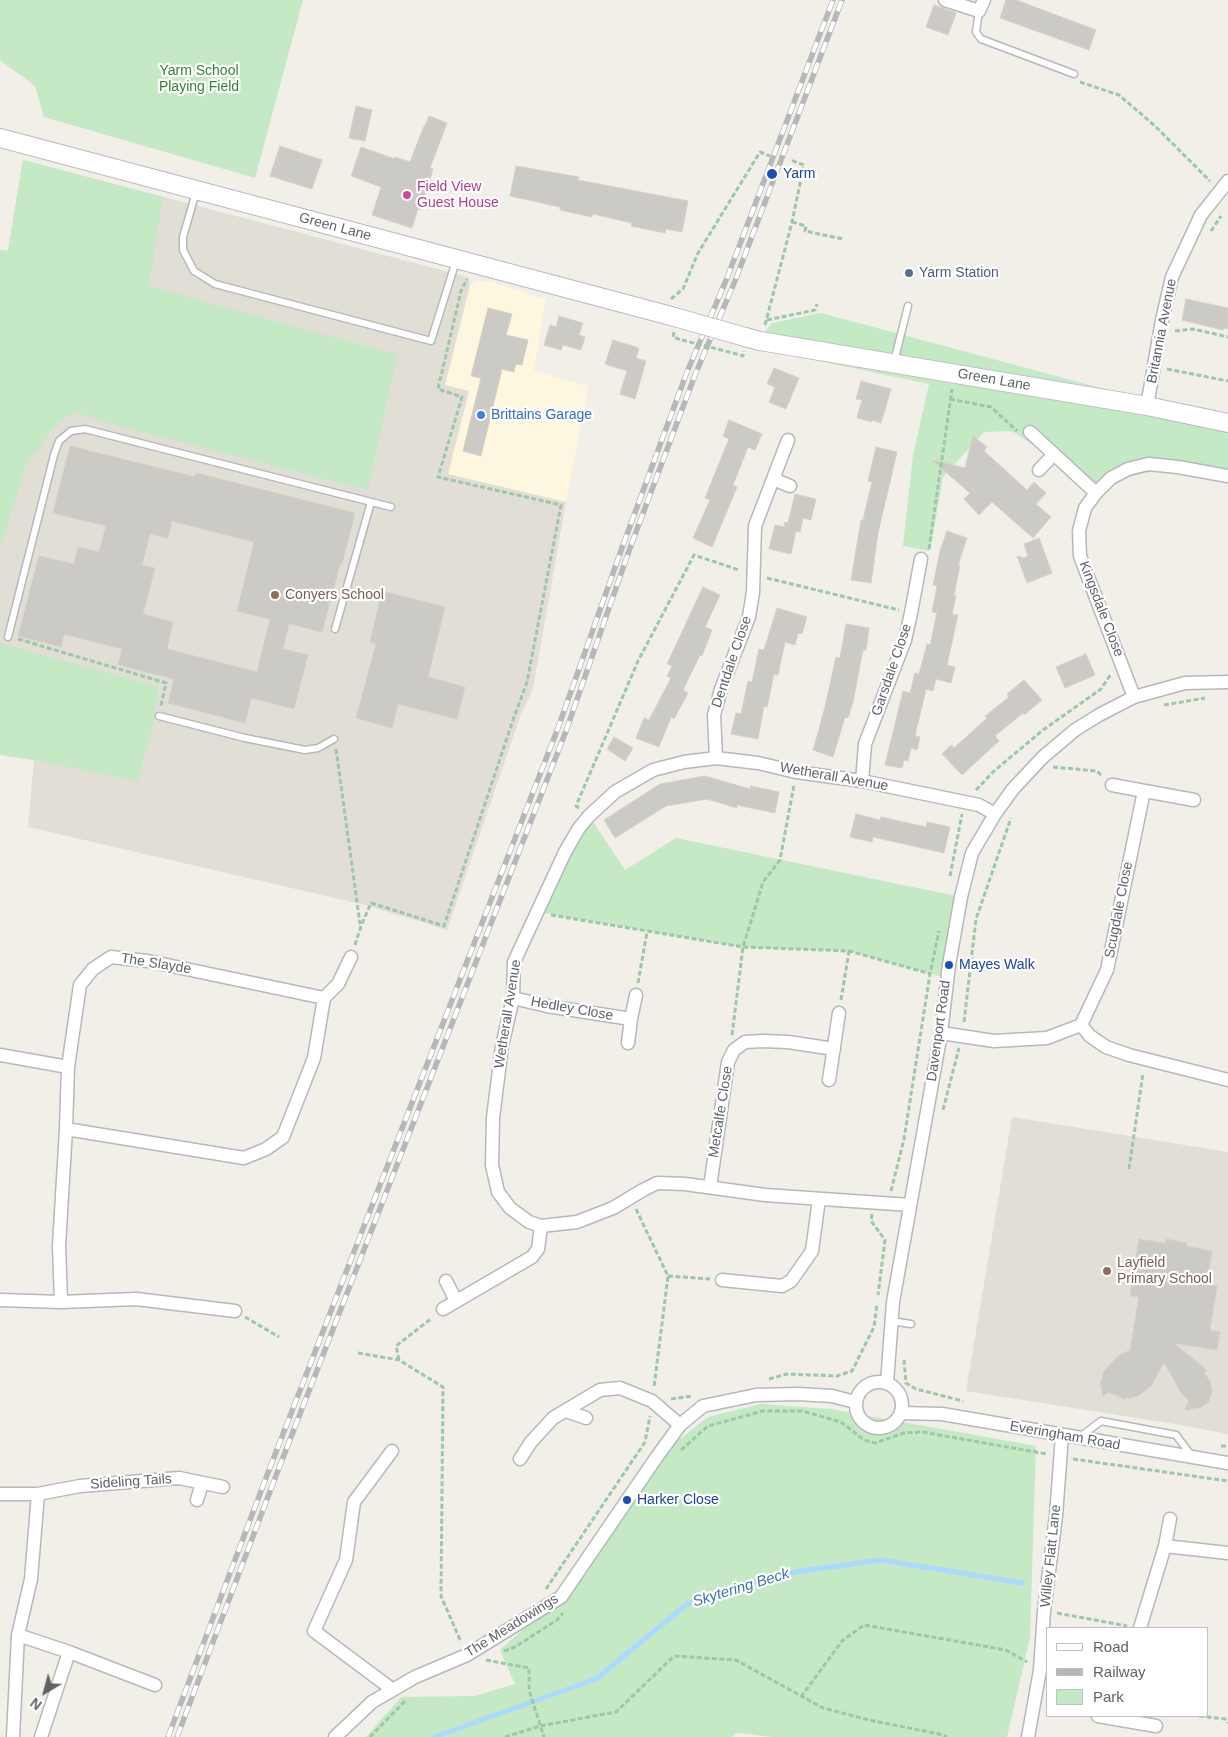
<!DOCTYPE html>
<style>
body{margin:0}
#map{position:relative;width:1228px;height:1737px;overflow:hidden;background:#f1efe8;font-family:Helvetica,sans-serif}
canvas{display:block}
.legend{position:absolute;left:1046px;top:1627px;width:162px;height:90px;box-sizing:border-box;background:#fff;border:1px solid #bfc1c3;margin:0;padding:6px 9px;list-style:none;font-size:15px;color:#5f6368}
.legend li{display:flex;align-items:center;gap:10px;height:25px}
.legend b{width:25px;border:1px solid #bfc1c3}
.north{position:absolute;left:20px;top:1667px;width:50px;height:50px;-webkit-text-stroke:4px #fff;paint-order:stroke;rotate:217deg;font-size:14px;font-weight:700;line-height:20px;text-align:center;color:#5f6368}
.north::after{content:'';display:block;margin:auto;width:18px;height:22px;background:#5f6368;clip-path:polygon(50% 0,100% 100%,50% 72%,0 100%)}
</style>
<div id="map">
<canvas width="1228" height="1737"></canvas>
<ul class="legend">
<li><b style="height:6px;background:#fff"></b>Road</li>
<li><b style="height:6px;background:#b6b7b8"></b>Railway</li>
<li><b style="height:14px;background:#c5e8c5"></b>Park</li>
</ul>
<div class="north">N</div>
</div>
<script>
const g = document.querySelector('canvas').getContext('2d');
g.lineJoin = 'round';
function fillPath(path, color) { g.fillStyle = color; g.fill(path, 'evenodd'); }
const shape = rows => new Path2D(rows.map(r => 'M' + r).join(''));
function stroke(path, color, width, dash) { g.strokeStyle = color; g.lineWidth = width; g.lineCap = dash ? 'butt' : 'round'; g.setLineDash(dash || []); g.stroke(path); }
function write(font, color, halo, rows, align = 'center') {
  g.font = font + ' Helvetica,sans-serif'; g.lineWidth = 4.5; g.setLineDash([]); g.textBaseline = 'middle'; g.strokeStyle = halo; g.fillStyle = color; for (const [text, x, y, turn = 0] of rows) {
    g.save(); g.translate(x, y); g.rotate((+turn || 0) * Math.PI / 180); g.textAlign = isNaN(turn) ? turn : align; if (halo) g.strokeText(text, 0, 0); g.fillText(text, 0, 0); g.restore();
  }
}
const commercial = shape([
 [479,281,488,281,546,299,534,371,588,386,566,502,448,474,469,392,445,386,470,285]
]);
const education = shape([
 [23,160,468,277,470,285,445,385,469,391,448,474,566,502,533,689,521,714,447,930,365,905,28,827,34,760,0,755,0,250,8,251],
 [1012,1117,1228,1152,1228,1434,1181,1425,966,1391]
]);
const green = shape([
 [0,0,303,0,255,178,44,117,35,86,0,60],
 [23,160,163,197,149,286,397,355,368,490,115,425,75,412,55,425,26,465,0,549,0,250,8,251],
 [821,313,1228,422,1228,482,1159,470,1094,485,1012,431,984,432,943,477,930,551,903,546,913,455,929,384,752,347,772,323],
 [0,643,159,687,153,724,138,781,34,760,0,755],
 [589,816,625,870,676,838,961,897,947,978,849,951,743,947,538,912],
 [761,1404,830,1409,1036,1446,1030,1638,1007,1737,772,1737,738,1733,731,1737,366,1737,401,1697,474,1696,515,1684,500,1650,552,1604,676,1442,708,1417]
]);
const stream = shape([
 [434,1737,596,1679,687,1604,780,1574,881,1560,1022,1583]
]);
const building = shape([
 [1006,0,1016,0,1096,30,1089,50,1000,18,1006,0],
 [934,5,956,13,948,35,926,27,934,5],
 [356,106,372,110,365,141,349,138,356,106],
 [429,116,447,123,430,168,433,169,421,210,418,209,412,228,372,215,381,187,351,176,361,147,395,159,395,157,410,162,424,126,425,126,429,116],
 [280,146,322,160,312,189,270,176,280,146],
 [516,166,579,177,578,180,688,201,682,232,666,229,665,233,631,226,632,223,593,214,592,217,560,210,560,207,510,196,516,166],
 [1186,299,1228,308,1228,329,1224,328,1223,330,1182,320,1186,299],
 [488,308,512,314,506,335,528,340,522,365,516,364,514,372,502,369,481,456,463,451,481,378,471,376,488,308],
 [559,316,583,323,579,335,585,337,581,350,563,345,561,350,544,345,550,325,556,327,559,316],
 [613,340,636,347,639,349,636,358,646,361,635,399,620,394,627,371,605,364,613,340],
 [774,368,799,378,786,409,769,402,775,387,767,384,774,368],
 [861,381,891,389,881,423,872,420,872,422,857,418,862,400,856,399,861,381],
 [729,420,762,434,755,450,748,447,733,485,737,487,712,547,693,538,710,500,705,498,729,439,723,436,729,420],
 [973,436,987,447,984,451,1027,490,1034,482,1046,493,1036,504,1051,517,1033,538,992,502,979,515,964,499,970,493,932,460,965,468,973,436],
 [70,446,195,477,196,473,355,513,342,564,340,564,322,632,289,624,283,649,308,655,294,709,251,698,245,723,168,703,174,679,118,665,122,649,64,634,61,647,18,636,39,556,74,564,78,547,99,552,106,526,53,513,70,446],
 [172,521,254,542,237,611,270,619,257,672,167,649,173,622,143,614,155,568,142,565,150,534,168,538,172,521],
 [876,447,897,452,878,533,871,583,851,580,861,520,863,520,872,482,868,481,876,447],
 [795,494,816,499,811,520,803,518,800,532,796,531,791,554,769,549,775,525,784,527,785,522,788,523,795,494],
 [947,531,967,538,958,565,960,565,954,595,956,596,952,614,958,615,947,665,955,667,951,683,936,679,933,691,926,689,915,736,920,737,917,750,911,748,908,761,904,760,902,768,885,765,903,691,910,693,915,673,919,674,927,644,930,645,937,613,932,612,937,586,933,585,940,551,947,531],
 [1039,538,1052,573,1027,583,1017,556,1024,558,1028,556,1024,544,1039,538],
 [703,587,720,595,705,627,712,630,702,656,700,655,683,690,688,693,674,719,671,717,659,747,636,738,644,718,649,720,671,678,667,676,672,666,667,664,703,587],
 [382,591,445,607,428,677,465,687,457,719,398,704,392,728,356,718,376,644,370,642,382,591],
 [777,608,807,617,802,634,798,633,795,645,785,642,778,675,774,674,767,707,764,706,758,739,731,734,736,713,741,714,748,681,752,682,759,649,764,650,777,608],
 [846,624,869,628,866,650,863,650,853,702,848,718,845,717,833,757,813,750,824,711,836,657,840,658,846,624],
 [1086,654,1095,675,1065,688,1056,667,1086,654],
 [1024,680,1042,700,1024,715,1023,713,995,736,999,741,962,775,942,754,951,745,954,748,987,718,985,716,1009,697,1007,694,1024,680],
 [614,737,633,748,625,761,607,749,614,737],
 [705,776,750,789,751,786,779,792,775,813,737,805,737,808,707,799,666,806,615,838,604,820,660,784,705,776],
 [856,814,880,820,881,817,926,827,927,822,950,827,944,853,873,837,872,842,850,837,856,814],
 [1139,1239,1165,1243,1166,1239,1187,1243,1186,1246,1212,1251,1207,1284,1217,1286,1210,1330,1220,1332,1217,1350,1173,1343,1207,1370,1204,1373,1210,1381,1212,1391,1209,1401,1202,1407,1185,1410,1189,1401,1180,1391,1164,1362,1151,1386,1138,1396,1124,1399,1109,1392,1103,1396,1100,1383,1104,1371,1118,1356,1130,1350,1139,1297,1130,1296,1139,1239]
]);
const path = shape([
 [1080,82,1119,95,1155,126,1210,181],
 [792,222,806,226,805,231,843,239],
 [1211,231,1221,216],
 [671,299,683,289,698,253,760,152,770,156],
 [767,320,815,310,817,304],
 [765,325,792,222,804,165,790,160],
 [1175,331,1193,329,1228,337],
 [674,332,673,337,682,340],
 [733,353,743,356,744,351],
 [1167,369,1228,381],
 [950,399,991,407,1017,431],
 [929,549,952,389],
 [767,578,899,610],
 [18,639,166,683,161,706],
 [1164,705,1205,698],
 [336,749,360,924],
 [1053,767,1097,771,1102,776],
 [976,790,994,771,1043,730,1101,689,1111,674],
 [579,808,576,806,638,661,694,555,739,570],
 [950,876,962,814],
 [551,915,743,947,849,951,931,974],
 [355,945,361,926,371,903,444,926,513,720,527,682,561,505,438,477,462,397,438,389,461,291,467,279],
 [638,983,647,932],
 [841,1000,849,951],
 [964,1022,976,919,1011,818],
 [732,1035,743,947,763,882,780,860,794,785],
 [943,1110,959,1048],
 [1129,1169,1143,1073],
 [891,1191,904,1139,930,974,939,931],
 [636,1209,668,1276,654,1387],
 [872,1214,871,1221,885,1240,878,1295],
 [668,1276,710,1279],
 [245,1317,279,1337],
 [358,1353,399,1360,443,1387,441,1596,461,1642],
 [399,1360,396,1346,432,1318],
 [904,1360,906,1383,916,1389,963,1401],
 [769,1379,787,1374,837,1376,852,1371,874,1327,877,1304],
 [671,1399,692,1396],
 [1221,1446,1228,1446],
 [681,1450,708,1426,763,1411,802,1411,841,1422,864,1440,875,1443,904,1433,922,1432,1047,1454],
 [1073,1459,1228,1481],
 [546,1589,645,1442,650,1416],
 [1057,1613,1127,1626],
 [504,1651,515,1647,557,1620,563,1613],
 [486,1660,529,1668,529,1690,544,1737],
 [801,1697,842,1641,864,1625,1006,1650,1027,1662],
 [1199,1716,1225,1719,1228,1723],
 [370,1737,405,1701],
 [505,1737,540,1726,616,1712,674,1656,736,1660,823,1708,869,1720,939,1734,947,1737]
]);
const service = shape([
 [979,11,976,32,981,39,1074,74],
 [196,192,183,237,183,250,194,271,215,284,431,341,456,261],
 [894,362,908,306],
 [335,629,371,502],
 [8,637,54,455,59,441,71,431,85,429,391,507],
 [159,716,245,738,305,750,318,748,334,739],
 [891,1321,911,1324],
 [1080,1437,1101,1421,1176,1435,1191,1455]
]);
const minor = shape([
 [945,0,979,11,984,0],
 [1147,406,1162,320,1172,277,1201,215,1228,181],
 [1030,432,1096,493],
 [1039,470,1053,455],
 [773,479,790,486],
 [1134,697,1080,556,1079,531,1085,508,1096,493,1111,478,1128,469,1148,464,1178,467,1228,476],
 [716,758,714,715,721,689,749,617,753,592,755,526,788,440],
 [862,781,865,744,905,640,911,613,921,559],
 [1112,785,1194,800],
 [513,998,547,1006,631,1019],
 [1081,1025,1090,1036,1106,1047,1129,1055,1228,1080],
 [941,1033,994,1041,1047,1038,1081,1025,1107,970,1144,791],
 [628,1043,631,1019,636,995],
 [0,1055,68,1067],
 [829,1080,839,1013],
 [66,1129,244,1158,266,1149,283,1137,314,1058,324,998,338,984,351,957],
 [710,1187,728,1062,734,1050,745,1042,763,1041,788,1042,834,1049],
 [910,1205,765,1195,685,1184,657,1183,643,1190,613,1208,577,1222,541,1226,529,1222,510,1208,498,1192,492,1165,493,1118,502,1046,513,998,514,962,565,852,579,828,589,816,615,792,653,770,684,762,716,758,758,763,796,772,862,781,979,805,995,814],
 [722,1280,782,1286,791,1281,812,1251,819,1199],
 [446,1281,456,1301],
 [0,1300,61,1302,136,1299,235,1311],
 [61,1302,59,1246,66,1129,68,1067,80,985,93,969,111,957,148,961,324,998],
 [443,1309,532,1257,538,1249,541,1226],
 '856 1405a23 23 0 1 1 46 0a23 23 0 1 1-46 0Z',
 [887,1383,893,1302,941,1033,949,965,961,897,972,853,995,814,1013,789,1043,757,1075,730,1099,715,1134,697,1185,683,1228,682],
 [566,1411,586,1418],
 [901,1413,942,1414,1228,1463],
 [392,1451,354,1502,346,1560,314,1631,393,1690],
 [520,1459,531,1442,553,1418,600,1390,620,1388,652,1401,680,1425],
 [0,1494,38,1494,80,1486,179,1478,223,1487],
 [197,1500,202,1483],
 [1165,1546,1228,1553],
 [1140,1628,1165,1546,1170,1519],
 [18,1635,69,1652,41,1737],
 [69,1652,155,1685],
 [1098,1716,1156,1726],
 [13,1737,18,1635,31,1579,38,1494],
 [335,1737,372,1702,415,1677,467,1655,561,1597,656,1458,680,1425,703,1406,756,1395,798,1394,832,1396,855,1402],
 [1028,1737,1040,1670,1044,1611,1056,1516,1062,1435]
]);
const secondary = shape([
 [0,138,671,316],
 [745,337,760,341,1147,406,1228,423]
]);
const rail = shape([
 [168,1737,269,1470,558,728,623,545,687,372,727,278,833,0],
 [177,1737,277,1473,566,731,630,548,695,375,735,281,842,0]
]);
const pathBridge = shape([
 [682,340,733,353]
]);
const secondaryBridge = shape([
 [671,316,745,337]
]);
const markers = [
 [772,174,6,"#1a4fb4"],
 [407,195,5,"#d1479c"],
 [909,273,5,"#5c6f8a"],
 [481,415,5,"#3f7fe0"],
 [275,595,5,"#8d6e63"],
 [949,965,5,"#1a4fb4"],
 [1107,1271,5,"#8d6e63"],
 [627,1500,5,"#1a4fb4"]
];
const parkNames = [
 ["Yarm School",199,71],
 ["Playing Field",199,87]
];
const transitNames = [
 ["Yarm",783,174],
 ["Mayes Walk",959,965],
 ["Harker Close",637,1500]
];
const hotelNames = [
 ["Field View",417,187],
 ["Guest House",417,203]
];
const streetNames = [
 ["Green Lane",335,227,15],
 ["Britannia Avenue",1162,331,-79],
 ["Green Lane",994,380,10],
 ["Kingsdale Close",1101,609,69],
 ["Dentdale Close",732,662,-71],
 ["Garsdale Close",892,670,-71],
 ["Wetherall Avenue",834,777,10],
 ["Scugdale Close",1119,910,-79],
 ["The Slayde",156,964,9],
 ["Hedley Close",572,1009,10],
 ["Wetherall Avenue",508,1014,-81],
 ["Davenport Road",939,1031,-82],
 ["Metcalfe Close",721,1112,-81],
 ["Everingham Road",1065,1436,10],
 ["Sideling Tails",131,1482,-4],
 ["Willey Flatt Lane",1051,1556,-84],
 ["The Meadowings",512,1626,-32]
];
const serviceNames = [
 ["Yarm Station",919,273]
];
const shopNames = [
 ["Brittains Garage",491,415]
];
const educationNames = [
 ["Conyers School",285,595],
 ["Layfield",1117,1263],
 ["Primary School",1117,1279]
];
const waterNames = [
 ["Skytering Beck",741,1588,-17]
];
fillPath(commercial, '#fef7e0');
fillPath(education, '#e1ded6');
fillPath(green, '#c5e8c5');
stroke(stream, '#aadaff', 5);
fillPath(building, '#cccac5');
stroke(building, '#d6d1c6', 1);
stroke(service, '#b5b8bc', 9);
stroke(minor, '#b5b8bc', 15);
stroke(secondary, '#b6babf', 20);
stroke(path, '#9cc7a9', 3, [5, 2.5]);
stroke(service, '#fff', 6);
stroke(minor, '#fff', 12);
stroke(secondary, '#fff', 18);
stroke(rail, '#b6b7b8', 5.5);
stroke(rail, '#fff', 4, [11]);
stroke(secondaryBridge, '#b6babf', 20, []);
stroke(pathBridge, '#9cc7a9', 3, [5, 2.5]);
stroke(secondaryBridge, '#fff', 18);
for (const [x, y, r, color] of markers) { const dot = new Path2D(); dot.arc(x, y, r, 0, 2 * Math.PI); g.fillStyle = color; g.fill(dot); stroke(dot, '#fff', 2); }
write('14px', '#348238', '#fff', parkNames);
write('14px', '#164399', '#fff', transitNames, 'left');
write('14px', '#b23c85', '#fff', hotelNames, 'left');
write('14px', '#5f6368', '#fff', streetNames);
write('14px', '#4e5e75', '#fff', serviceNames, 'left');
write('14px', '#366cbe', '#fff', shopNames, 'left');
write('14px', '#785e54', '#fff', educationNames, 'left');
write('italic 15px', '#4174aa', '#fff', waterNames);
</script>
